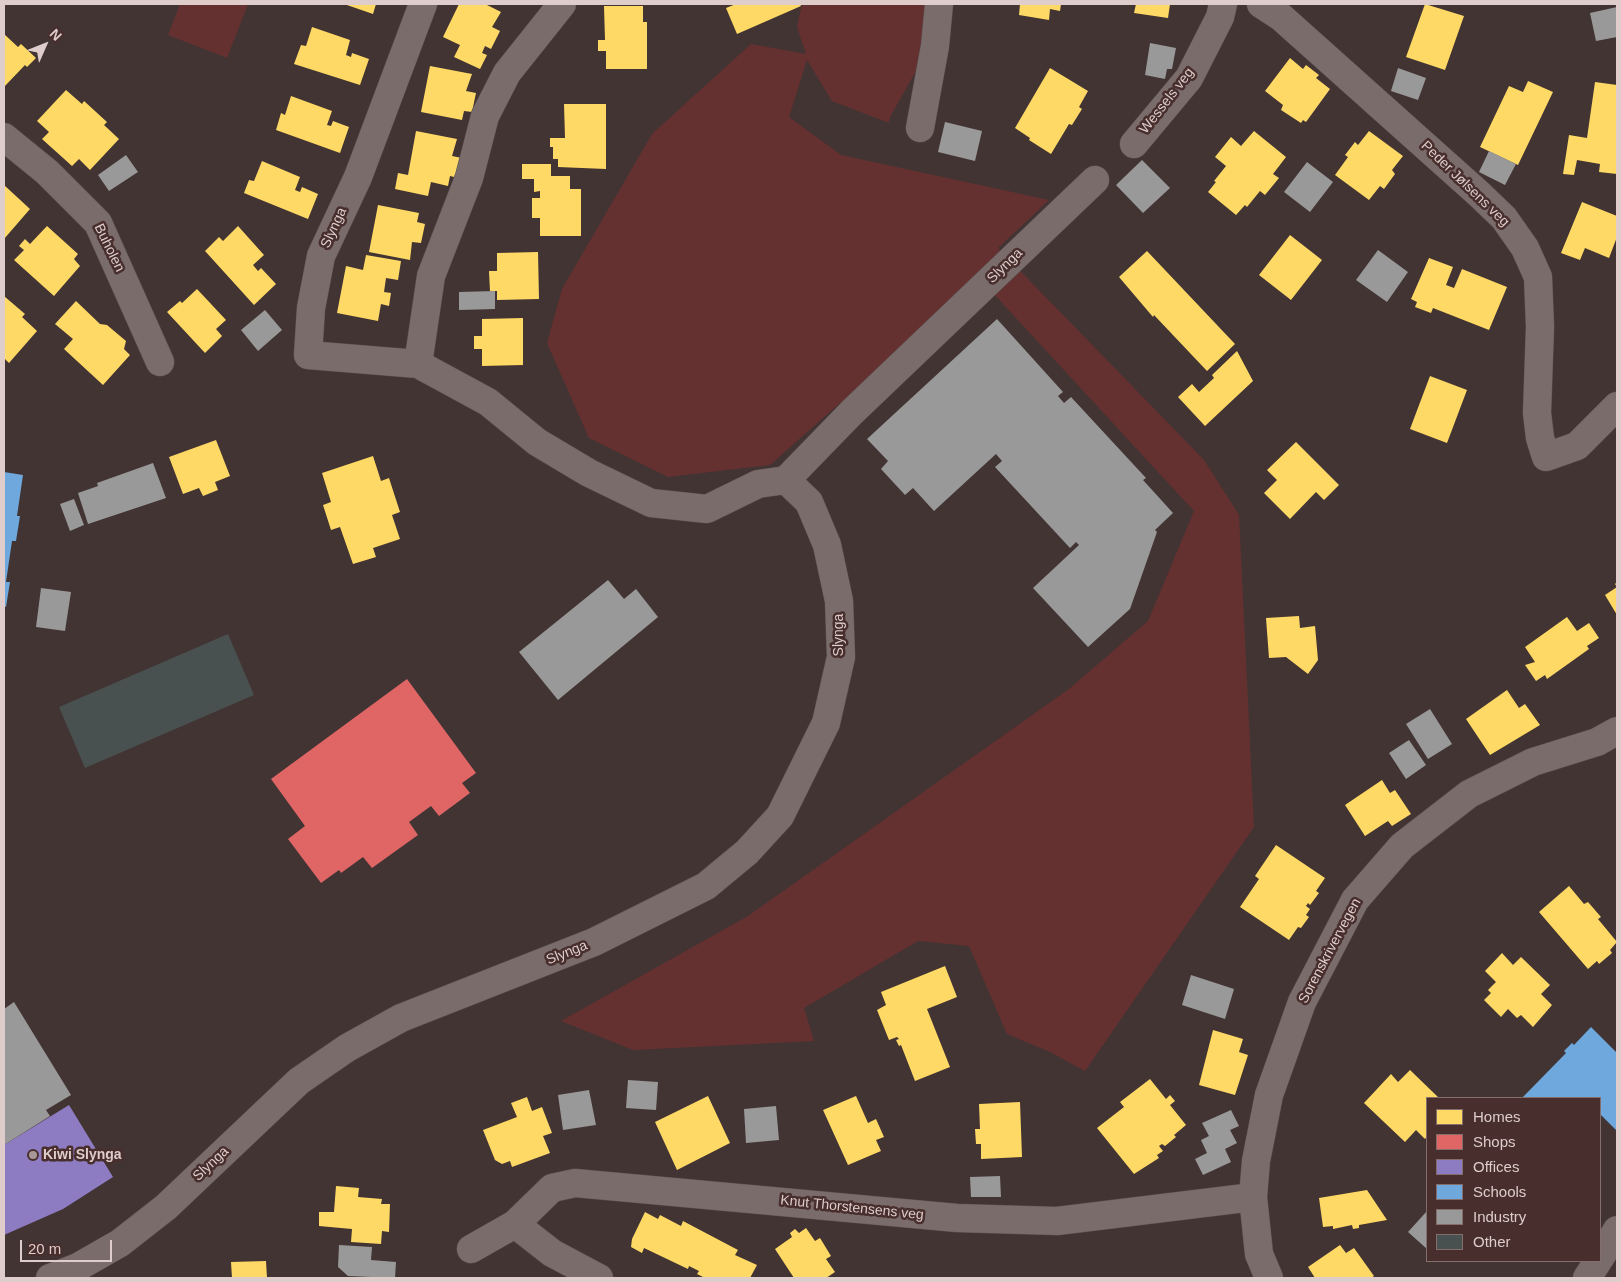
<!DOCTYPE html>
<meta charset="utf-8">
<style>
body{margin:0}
#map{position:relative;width:1621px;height:1282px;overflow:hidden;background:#423433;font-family:Arial,sans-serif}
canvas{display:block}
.frame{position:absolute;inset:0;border:5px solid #decdcb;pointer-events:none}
.legend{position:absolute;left:1426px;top:1097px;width:175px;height:165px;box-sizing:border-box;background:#482e2d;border:1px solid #846e6c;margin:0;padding:6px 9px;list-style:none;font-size:15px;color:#decdcb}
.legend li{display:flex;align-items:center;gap:10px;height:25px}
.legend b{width:25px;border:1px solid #846e6c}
.north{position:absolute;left:20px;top:20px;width:50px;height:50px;-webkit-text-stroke:4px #482e2d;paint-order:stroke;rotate:46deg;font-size:14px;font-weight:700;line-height:20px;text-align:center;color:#decdcb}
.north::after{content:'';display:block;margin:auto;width:18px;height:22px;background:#decdcb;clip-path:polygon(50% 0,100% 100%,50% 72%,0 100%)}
.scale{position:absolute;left:20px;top:1240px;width:92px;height:22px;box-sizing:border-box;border:2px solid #decdcb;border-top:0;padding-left:6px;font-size:15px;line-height:18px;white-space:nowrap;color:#decdcb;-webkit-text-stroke:4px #482e2d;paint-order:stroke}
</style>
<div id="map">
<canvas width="1621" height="1282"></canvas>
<div class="frame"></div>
<ul class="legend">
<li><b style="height:14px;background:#ffd966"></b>Homes</li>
<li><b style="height:14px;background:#e06666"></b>Shops</li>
<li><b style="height:14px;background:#8e7cc3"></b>Offices</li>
<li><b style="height:14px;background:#6fa8dc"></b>Schools</li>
<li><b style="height:14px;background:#999"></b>Industry</li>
<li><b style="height:14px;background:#495050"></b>Other</li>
</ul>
<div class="north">N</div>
<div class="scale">20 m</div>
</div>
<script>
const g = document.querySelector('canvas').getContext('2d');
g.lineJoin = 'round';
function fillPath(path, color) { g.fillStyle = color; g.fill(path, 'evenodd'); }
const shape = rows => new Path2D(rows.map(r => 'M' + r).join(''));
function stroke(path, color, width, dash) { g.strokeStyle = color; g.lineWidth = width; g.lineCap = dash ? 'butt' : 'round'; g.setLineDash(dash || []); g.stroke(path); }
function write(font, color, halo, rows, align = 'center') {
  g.font = font + ' Arial,sans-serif'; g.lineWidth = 5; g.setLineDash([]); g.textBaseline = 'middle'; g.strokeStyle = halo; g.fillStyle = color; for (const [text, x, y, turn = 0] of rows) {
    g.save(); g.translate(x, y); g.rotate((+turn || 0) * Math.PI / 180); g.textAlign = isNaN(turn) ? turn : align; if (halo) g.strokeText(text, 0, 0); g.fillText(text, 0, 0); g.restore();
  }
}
const green = shape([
 [180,4,248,4,227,58,168,35],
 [802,4,931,4,926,53,890,117,889,123,832,101,807,60,789,117,841,155,1049,200,998,248,1204,460,1239,515,1254,827,1085,1071,1050,1052,1007,1034,969,946,918,941,804,1008,814,1041,633,1050,561,1021,748,916,1069,689,1148,621,1194,511,980,279,770,465,668,477,589,438,547,343,562,289,652,134,751,44,806,54,797,27]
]);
const homes = shape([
 [344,4,376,4,373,14],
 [459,4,485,4,501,12,492,27,500,31,491,49,485,46,482,53,487,55,480,69,454,57,460,45,443,37],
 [736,4,800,4,801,6,737,34,726,8],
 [1020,4,1061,4,1060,11,1050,9,1049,20,1019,15],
 [1136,4,1170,4,1168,18,1134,13],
 [1425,4,1464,16,1445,70,1406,57],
 [604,6,643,6,643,22,647,22,647,69,606,69,606,51,598,51,598,40,605,40],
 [312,27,350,40,346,55,351,57,352,53,369,59,360,85,294,64,301,45,306,46],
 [4,34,18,47,21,44,36,58,27,67,25,65,4,87],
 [1290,58,1303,69,1306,65,1319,75,1316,78,1330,89,1306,122,1303,120,1301,123,1281,110,1283,105,1265,91],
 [430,66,472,74,466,91,476,93,472,112,464,111,462,120,421,112],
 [1050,68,1088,91,1079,107,1082,109,1072,125,1069,124,1051,154,1029,140,1030,138,1015,128],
 [1528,81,1553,92,1518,165,1480,147,1509,86,1523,92],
 [1595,82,1617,85,1617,174,1599,172,1600,164,1577,160,1574,175,1563,174,1569,135,1587,138],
 [66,90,82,104,84,101,107,122,104,125,119,139,90,170,79,159,72,166,42,139,49,132,37,121],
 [291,96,332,111,327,125,331,126,333,121,349,127,340,153,276,130,281,113,285,115],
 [564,104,606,104,606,169,558,167,558,159,553,159,553,147,550,147,550,138,565,138],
 [416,131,457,139,452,156,462,158,458,178,450,176,448,186,431,182,428,196,395,189,398,173,408,175],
 [1254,131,1286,157,1273,174,1279,178,1265,195,1260,191,1247,207,1245,205,1236,215,1208,192,1216,182,1214,181,1226,166,1215,157,1231,137,1241,146],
 [1369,131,1403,156,1392,170,1395,174,1384,189,1380,186,1369,200,1335,175,1348,157,1345,155,1355,142,1358,145],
 [262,161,300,177,295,190,300,192,302,187,318,194,308,219,244,193,249,180,254,181],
 [522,164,551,164,551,176,570,176,570,189,581,189,581,236,540,236,540,218,532,218,532,198,540,198,540,191,534,192,534,179,522,179],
 [4,185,30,209,4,239],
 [1582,202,1617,216,1617,237,1609,258,1585,248,1580,260,1561,253],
 [378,205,419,213,417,222,425,224,421,243,412,242,410,260,369,252],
 [47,226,78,254,74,259,80,266,54,296,14,260,24,250,19,246,25,239,30,244],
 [238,226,264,255,253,265,258,271,261,268,276,284,254,305,205,251,219,237,223,241],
 [1290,235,1322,260,1291,300,1259,275],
 [1147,251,1235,344,1207,371,1154,315,1153,317,1119,277],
 [538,252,539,299,497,300,497,291,490,291,489,271,497,271,497,253],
 [366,255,401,261,398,280,386,278,384,292,391,293,389,306,381,304,378,321,337,313,346,266,363,270],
 [1429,258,1453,267,1446,285,1454,288,1462,269,1507,287,1489,330,1433,308,1431,313,1415,307,1417,302,1411,299],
 [197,289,226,320,216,329,222,336,205,353,167,312,180,301,182,303],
 [4,296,25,314,22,317,37,331,9,363,4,358],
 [76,301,100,324,107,325,126,341,124,349,130,355,103,385,64,349,73,339,55,324],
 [523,318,523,365,482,366,482,349,474,349,474,336,482,336,482,319],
 [1237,351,1253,381,1205,426,1178,397,1192,384,1199,392,1214,378,1212,375],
 [1430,376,1467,390,1447,443,1410,429],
 [216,440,230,476,215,482,218,490,203,496,199,488,183,494,169,457],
 [1296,442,1339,485,1324,500,1316,492,1290,519,1264,493,1277,480,1267,470],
 [373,456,381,481,389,478,400,512,392,515,400,539,373,548,376,557,353,564,340,527,331,530,323,505,331,502,322,473],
 [1617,582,1617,615,1605,595,1617,587,1615,584],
 [1299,616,1300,628,1315,626,1318,660,1308,674,1286,657,1269,658,1266,618],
 [1567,617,1577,631,1589,623,1599,638,1587,646,1589,649,1547,679,1545,675,1536,681,1525,665,1535,662,1525,647],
 [1507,690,1519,708,1525,704,1540,725,1490,755,1466,719],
 [1382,780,1390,793,1395,790,1411,814,1392,826,1388,821,1365,836,1345,805],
 [1276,845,1325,878,1316,891,1319,893,1310,905,1308,903,1306,906,1310,909,1306,915,1309,917,1301,928,1298,927,1289,940,1240,907,1259,879,1255,876],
 [1569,886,1584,904,1588,902,1601,917,1598,919,1617,942,1610,950,1612,953,1599,964,1597,961,1588,969,1539,912],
 [1502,953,1513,965,1521,957,1550,985,1541,994,1552,1005,1533,1027,1521,1015,1517,1018,1508,1009,1501,1017,1484,1000,1491,993,1488,990,1496,982,1485,971],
 [945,966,957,997,927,1009,950,1067,915,1081,901,1045,899,1046,896,1040,899,1039,897,1037,889,1040,877,1010,886,1005,881,992],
 [1213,1030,1243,1039,1239,1052,1248,1055,1235,1095,1199,1085],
 [1410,1070,1439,1098,1427,1098,1427,1136,1425,1139,1416,1130,1405,1142,1364,1103,1391,1074,1398,1082],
 [1150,1079,1166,1099,1170,1095,1175,1101,1170,1105,1186,1125,1174,1135,1176,1137,1165,1146,1162,1144,1159,1146,1163,1151,1157,1155,1159,1158,1134,1174,1097,1128,1124,1107,1120,1102],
 [708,1096,730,1143,677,1170,655,1122],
 [856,1096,868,1123,876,1119,884,1137,876,1140,881,1151,848,1165,823,1110],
 [527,1097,532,1111,542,1107,552,1133,543,1136,550,1153,512,1167,510,1161,502,1164,495,1160,483,1130,517,1117,511,1103],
 [1020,1102,1022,1157,981,1159,981,1144,976,1144,975,1129,980,1129,979,1104],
 [336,1186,359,1188,358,1197,382,1199,381,1204,390,1204,389,1232,382,1231,381,1244,351,1242,352,1229,319,1226,319,1212,334,1212],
 [1367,1190,1387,1220,1359,1225,1359,1228,1353,1229,1352,1225,1333,1229,1333,1226,1323,1227,1319,1198],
 [645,1212,658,1219,660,1215,681,1226,683,1221,738,1250,735,1255,757,1265,750,1278,705,1278,697,1274,699,1271,689,1266,688,1269,644,1248,642,1253,631,1247,632,1239],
 [806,1228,815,1241,820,1238,831,1256,826,1259,835,1272,826,1278,794,1278,775,1249,792,1237,790,1233,795,1229,799,1233],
 [1340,1245,1346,1253,1354,1248,1374,1276,1371,1278,1315,1278,1308,1267],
 [266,1261,267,1278,232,1278,231,1262]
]);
const shops = shape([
 [407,679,476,773,462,783,470,793,439,816,431,806,409,822,418,835,372,868,363,857,341,873,339,870,321,883,288,839,305,826,271,779]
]);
const offices = shape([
 [69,1105,113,1177,63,1209,4,1235,4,1145]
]);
const schools = shape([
 [4,472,23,475,17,516,20,516,16,541,12,541,6,582,10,582,6,607,4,606],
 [1591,1027,1617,1053,1617,1131,1600,1114,1600,1098,1522,1098,1566,1053,1564,1051,1572,1043,1574,1045]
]);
const industry = shape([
 [1617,7,1617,37,1596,41,1590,13],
 [1150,43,1176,48,1172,69,1167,69,1165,79,1145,75],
 [1398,68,1426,78,1418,100,1391,91],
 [945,122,982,131,975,161,938,152],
 [1489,151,1516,164,1505,185,1479,172],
 [126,155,138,172,109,191,98,175],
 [1142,160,1170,188,1143,213,1116,185],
 [1307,162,1333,182,1310,212,1284,192],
 [1378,250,1408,272,1387,302,1356,280],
 [495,291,495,309,459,310,459,292],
 [265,310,282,330,258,351,241,330],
 [997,319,1063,392,1058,396,1064,403,1071,397,1146,478,1143,480,1173,513,1155,530,1157,532,1130,609,1088,647,1033,588,1079,545,1076,542,1070,548,995,467,1002,461,996,454,934,511,913,488,905,495,881,469,888,461,867,439],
 [153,463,166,498,88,524,78,493,98,486,97,483],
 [74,499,84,525,70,531,60,504],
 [608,580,624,599,636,589,658,617,558,700,519,652],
 [41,588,71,592,65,631,36,627],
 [1430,709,1452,744,1428,759,1406,724],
 [1409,740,1426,765,1406,779,1389,753],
 [1191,975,1234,989,1225,1019,1182,1005],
 [14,1002,71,1095,46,1110,50,1116,4,1145,4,1009],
 [628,1080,658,1082,656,1110,626,1108],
 [589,1090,596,1125,563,1130,558,1095],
 [776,1106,779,1140,746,1143,744,1109],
 [1231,1110,1239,1126,1230,1130,1237,1143,1225,1149,1231,1162,1203,1175,1195,1159,1207,1153,1201,1140,1209,1136,1202,1123],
 [1000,1176,1001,1197,971,1197,970,1177],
 [1427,1211,1427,1249,1408,1232],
 [339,1245,372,1247,371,1260,396,1262,395,1278,348,1276,338,1267]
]);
const building = shape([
 [228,634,254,695,85,768,59,707]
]);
const minor = shape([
 [1261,4,1281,17,1479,194,1504,218,1525,248,1538,277,1540,327,1537,413,1540,438,1546,457,1577,446,1617,406],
 [920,128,935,46,939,4],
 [4,137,47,172,98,223,160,362],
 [1134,144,1189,78,1220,17,1223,4],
 [418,364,431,276,469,178,485,116,507,73,562,4],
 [786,480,852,412,1095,180],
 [515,1224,552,1253,599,1278],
 [471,1249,515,1224,552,1188,575,1183,957,1218,1057,1221,1253,1197],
 [1600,1258,1617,1230],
 [50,1278,78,1267,120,1243,166,1207,299,1081,347,1048,401,1018,594,942,706,886,747,852,780,816,826,723,841,657,839,601,827,545,809,502,786,480,758,484,707,509,651,503,589,473,537,442,488,402,418,364,308,355,311,308,321,256,358,177,423,4],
 [1269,1278,1259,1254,1253,1197,1256,1161,1269,1095,1302,1002,1355,900,1402,846,1469,794,1533,762,1597,742,1617,731],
 [1587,1278,1598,1261]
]);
const markers = [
 [33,1155,5,"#a79796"]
];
const streetNames = [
 ["Wessels veg",1167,101,-52],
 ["Peder Jølsens veg",1465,184,44],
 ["Slynga",334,228,-65],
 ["Buholen",109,248,64],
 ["Slynga",1005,266,-44],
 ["Slynga",839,635,-90],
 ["Sorenskrivervegen",1330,951,-62],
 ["Slynga",567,953,-22],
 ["Slynga",211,1164,-43],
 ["Knut Thorstensens veg",852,1208,6]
];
const poiNames = [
 ["Kiwi Slynga",43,1155]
];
fillPath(green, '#653130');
fillPath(homes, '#ffd966');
fillPath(shops, '#e06666');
fillPath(offices, '#8e7cc3');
fillPath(schools, '#6fa8dc');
fillPath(industry, '#999');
fillPath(building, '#495050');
stroke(minor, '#5c5050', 29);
stroke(minor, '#796c6b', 28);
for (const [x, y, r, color] of markers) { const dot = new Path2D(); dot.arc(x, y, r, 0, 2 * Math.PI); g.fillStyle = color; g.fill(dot); stroke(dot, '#482e2d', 2); }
write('14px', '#decdcb', '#482e2d', streetNames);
write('bold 14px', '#decdcb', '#482e2d', poiNames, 'left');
</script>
